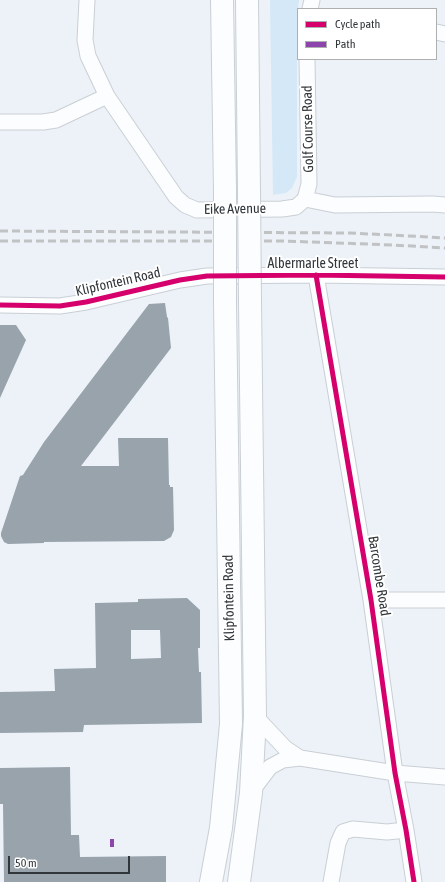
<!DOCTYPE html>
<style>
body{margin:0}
#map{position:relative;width:445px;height:882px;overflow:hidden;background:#ecf2f8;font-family:"Asap Condensed",sans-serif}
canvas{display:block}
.legend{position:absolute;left:297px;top:8px;width:140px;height:52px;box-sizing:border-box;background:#fff;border:1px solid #adafb1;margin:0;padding:5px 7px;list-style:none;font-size:12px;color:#31363b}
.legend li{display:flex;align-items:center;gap:8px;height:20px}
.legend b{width:20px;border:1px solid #adafb1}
.scale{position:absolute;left:8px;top:856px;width:122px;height:18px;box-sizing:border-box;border:2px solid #31363b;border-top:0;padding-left:5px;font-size:12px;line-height:14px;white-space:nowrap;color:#31363b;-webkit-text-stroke:3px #fff;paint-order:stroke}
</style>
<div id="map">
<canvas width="445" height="882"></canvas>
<ul class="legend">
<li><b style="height:5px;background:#d6006c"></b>Cycle path</li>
<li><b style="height:5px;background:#8e44ad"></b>Path</li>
</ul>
<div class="scale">50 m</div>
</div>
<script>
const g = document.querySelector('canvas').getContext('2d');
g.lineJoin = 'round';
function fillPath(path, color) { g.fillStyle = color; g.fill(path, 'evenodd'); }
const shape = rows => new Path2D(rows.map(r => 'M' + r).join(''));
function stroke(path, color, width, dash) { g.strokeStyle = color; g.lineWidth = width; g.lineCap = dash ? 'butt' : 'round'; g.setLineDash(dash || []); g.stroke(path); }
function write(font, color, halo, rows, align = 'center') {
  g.font = font + ' "Asap Condensed",sans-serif'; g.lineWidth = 4; g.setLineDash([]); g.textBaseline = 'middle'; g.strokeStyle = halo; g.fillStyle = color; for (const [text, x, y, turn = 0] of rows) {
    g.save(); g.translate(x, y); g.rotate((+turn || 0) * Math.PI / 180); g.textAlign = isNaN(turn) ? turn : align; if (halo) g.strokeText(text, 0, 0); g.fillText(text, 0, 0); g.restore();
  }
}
const green = shape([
 [270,0,299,0,297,19,297,177,292,188,286,193,273,195]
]);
const building = shape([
 [165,303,167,317,168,318,171,348,81,466,119,466,118,438,168,438,169,485,170,485,170,487,173,487,174,530,171,537,164,541,44,542,44,543,8,544,4,542,1,536,1,533,20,476,23,475,44,442,149,304],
 [0,325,16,325,26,340,0,398],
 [187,598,200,610,200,648,198,648,199,672,201,672,202,723,84,725,83,732,0,733,0,692,55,691,54,669,96,668,95,603,138,602,138,599],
 [131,630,160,630,161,658,131,659],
 [70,767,71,835,79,835,80,857,166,856,166,882,4,882,3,804,0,804,0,768]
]);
const minor = shape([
 [87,0,85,40,88,56,107,96,176,197,185,205,197,210,282,209,296,207,305,199],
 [310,9,312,0],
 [436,32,445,34],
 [0,122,43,122,56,120,107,96],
 [305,199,335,205,433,204,445,205],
 [305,199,309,184,307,59],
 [316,275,371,600,395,773,406,830,414,882],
 [0,305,60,306,86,302,180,280,207,276,316,275,445,277],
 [371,600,445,600],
 [255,716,285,748,300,758],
 [251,792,270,767,283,760,300,758,395,773,445,777],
 [331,882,338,843,343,832,353,829,387,832,406,830]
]);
const secondary = shape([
 [222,0,225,190],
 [247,0,249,191],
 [211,882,221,828,231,724,225,303],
 [239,882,251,793,255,716,250,302]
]);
const rail = shape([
 [0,231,349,233,392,235,445,238],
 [0,241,284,241,393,245,445,248]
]);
const secondaryBridge = shape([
 [225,190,225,303],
 [249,191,250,302]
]);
const quiet = shape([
 [112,839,112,851]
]);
const cycleway = shape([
 [316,275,371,600,395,773,406,830,414,882],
 [0,305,60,306,86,302,180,280,207,276,316,275,445,277]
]);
const streetNames = [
 ["Golf Course Road",308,129,-91],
 ["Eike Avenue",235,209,-1],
 ["Albermarle Street",313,264],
 ["Klipfontein Road",118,282,-13],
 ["Barcombe Road",379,576,81],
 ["Klipfontein Road",229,598,-91]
];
fillPath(green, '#d4e8f7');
fillPath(building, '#98a3ac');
stroke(minor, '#cacfd5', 17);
stroke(secondary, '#cacfd5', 24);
stroke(minor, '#fcfdfe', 15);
stroke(secondary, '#fcfdfe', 22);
stroke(rail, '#c1c2c3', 3, [8, 4]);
stroke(secondaryBridge, '#cacfd5', 24, []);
stroke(secondaryBridge, '#fcfdfe', 22);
stroke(quiet, '#8e44ad', 4, [8, 4]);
stroke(cycleway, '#d6006c', 5);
write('14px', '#31363b', '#fff', streetNames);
</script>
